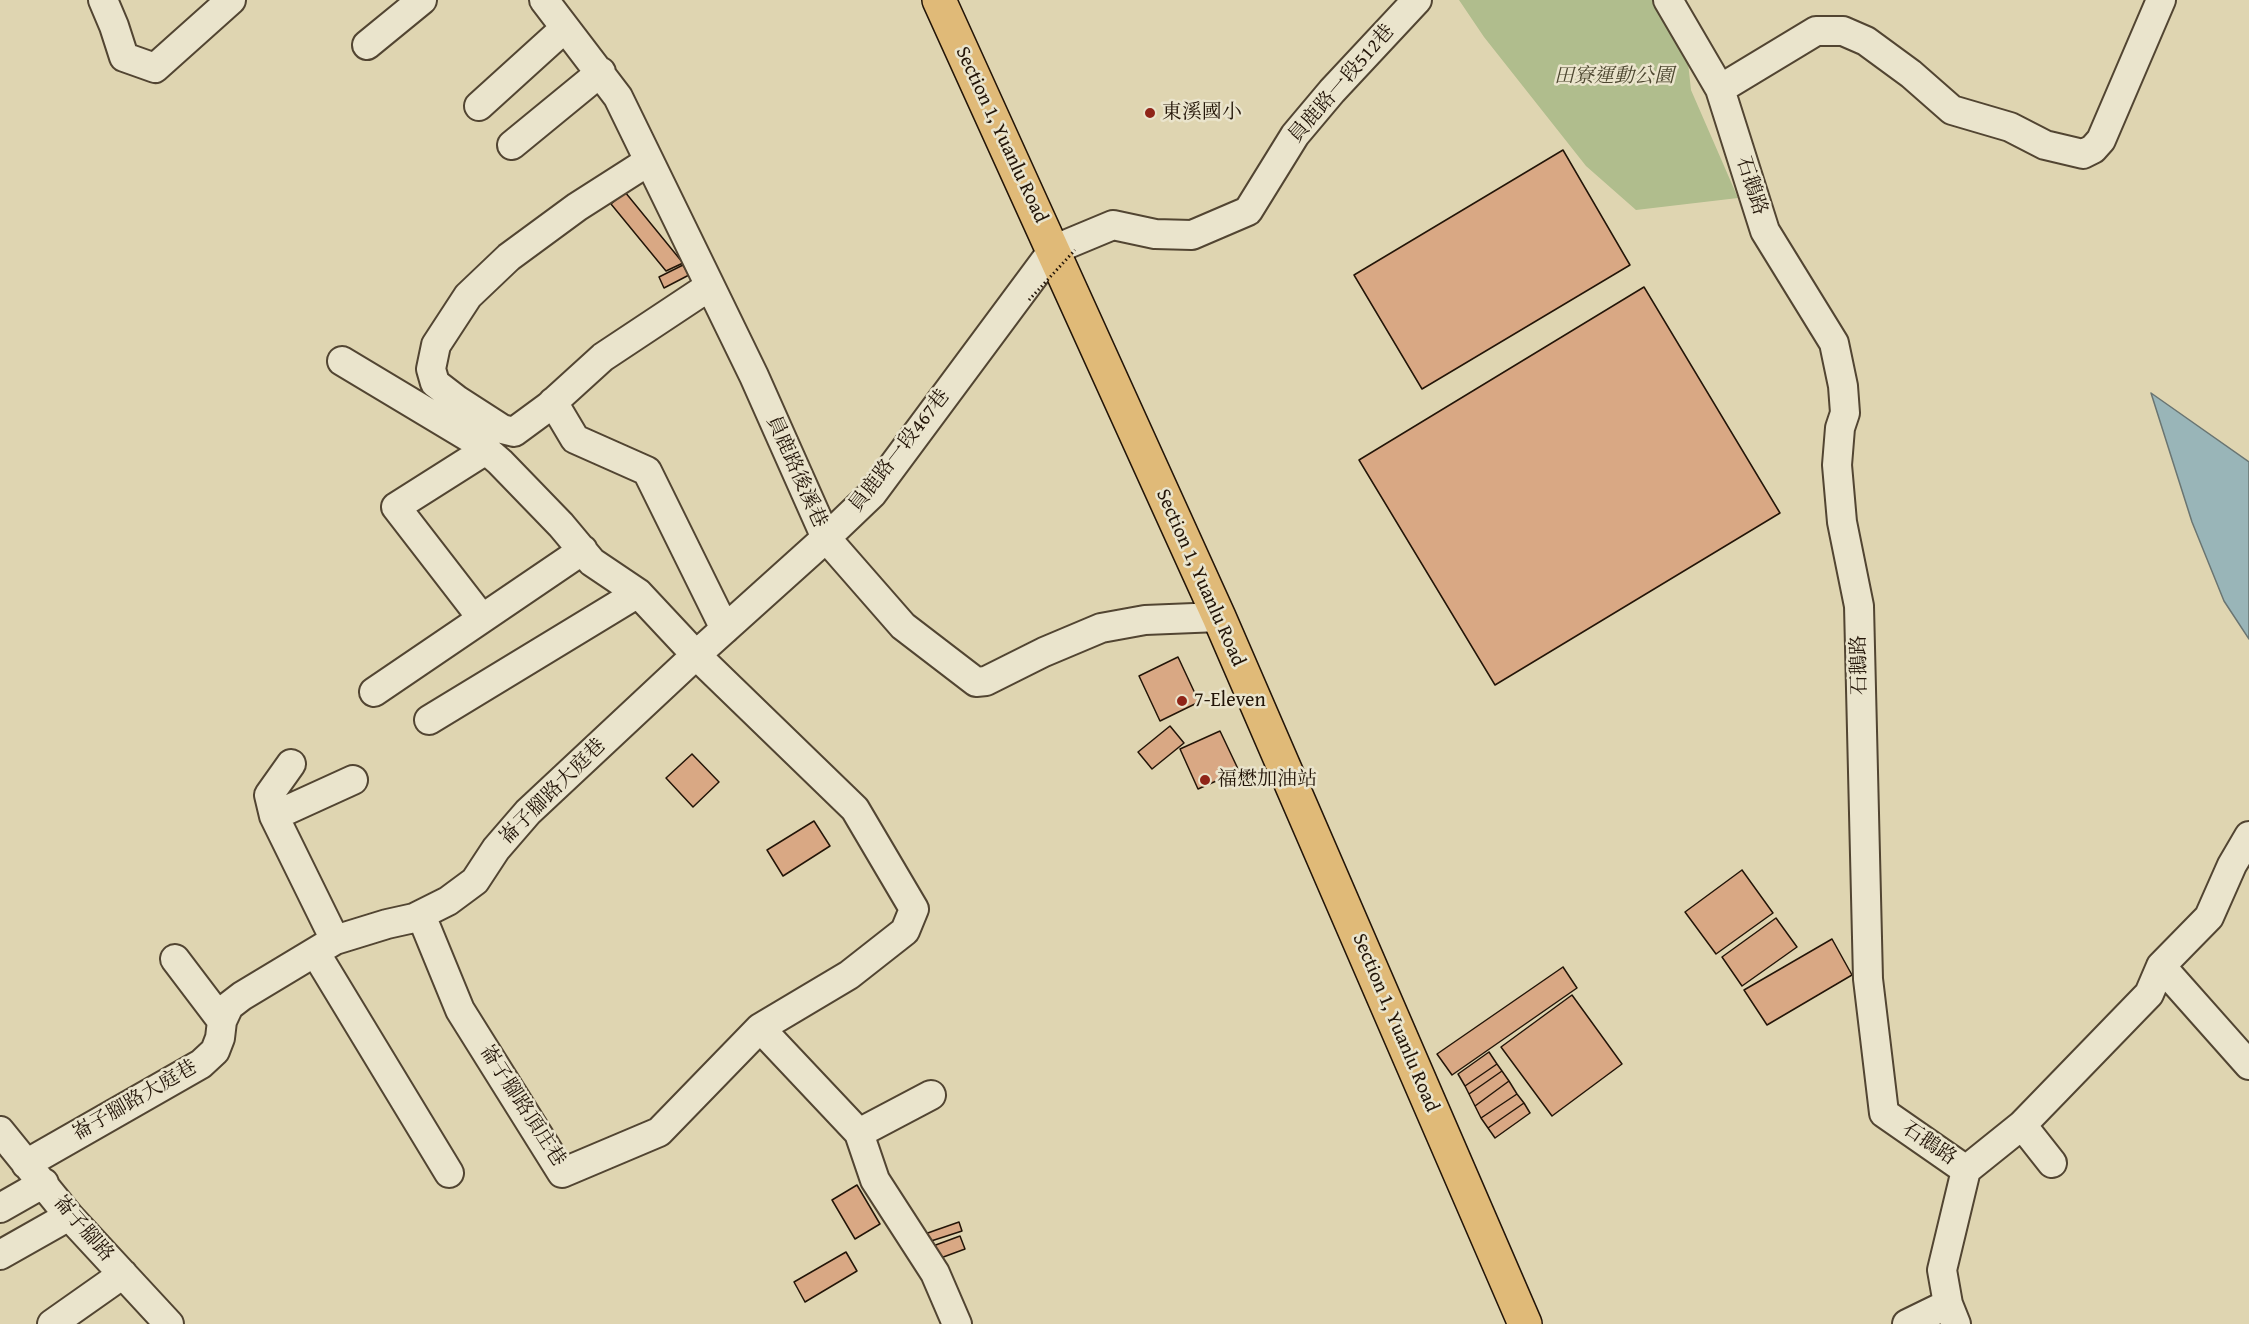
<!DOCTYPE html>
<meta charset="utf-8">
<style>
body{margin:0}
canvas{display:block;background:#dfd5b1}
</style>
<canvas width="2249" height="1324"></canvas>
<script>
const g = document.querySelector('canvas').getContext('2d');
g.lineJoin = 'round';
function fillPath(path, color) { g.fillStyle = color; g.fill(path, 'evenodd'); }
const shape = rows => new Path2D(rows.map(r => 'M' + r).join(''));
function stroke(path, color, width, dash) { g.strokeStyle = color; g.lineWidth = width; g.lineCap = dash ? 'butt' : 'round'; g.setLineDash(dash || []); g.stroke(path); }
function write(font, color, halo, rows, align = 'center') {
  g.font = font + ' "Gentium Book Plus","Noto Serif TC",serif'; g.lineWidth = 5; g.setLineDash([]); g.textBaseline = 'middle'; g.strokeStyle = halo; g.fillStyle = color; for (const [text, x, y, turn = 0] of rows) {
    g.save(); g.translate(x, y); g.rotate((+turn || 0) * Math.PI / 180); g.textAlign = isNaN(turn) ? turn : align; if (halo) g.strokeText(text, 0, 0); g.fillText(text, 0, 0); g.restore();
  }
}
const green = shape([
 [1459,0,1657,0,1687,53,1691,90,1738,198,1636,210,1586,166,1484,37]
]);
const water = shape([
 [2151,393,2249,462,2249,639,2224,601,2192,522,2151,393]
]);
const building = shape([
 [1563,150,1630,265,1422,389,1354,275,1563,150],
 [625,192,683,263,666,271,611,204,625,192],
 [683,265,689,275,664,288,659,277,683,265],
 [1644,287,1780,513,1495,685,1359,460,1644,287],
 [1178,657,1199,702,1160,721,1139,676,1178,657],
 [1170,726,1184,743,1152,769,1138,752,1170,726],
 [1220,731,1239,771,1198,789,1180,749,1220,731],
 [692,754,719,782,693,807,666,778,692,754],
 [814,821,830,846,783,876,767,850,814,821],
 [1742,870,1773,913,1716,954,1685,912,1742,870],
 [1776,918,1797,947,1742,986,1722,957,1776,918],
 [1832,939,1852,975,1767,1025,1744,990,1832,939],
 [1563,967,1577,988,1452,1075,1437,1054,1563,967],
 [1572,995,1622,1064,1552,1116,1501,1047,1572,995],
 [1489,1052,1497,1064,1465,1086,1458,1074,1489,1052],
 [1497,1064,1502,1071,1469,1094,1465,1086,1497,1064],
 [1502,1071,1509,1081,1475,1106,1469,1094,1502,1071],
 [1509,1081,1517,1094,1481,1118,1475,1106,1509,1081],
 [1517,1094,1524,1103,1488,1128,1481,1118,1517,1094],
 [1524,1103,1530,1113,1495,1138,1488,1128,1524,1103],
 [857,1185,880,1224,855,1239,832,1200,857,1185],
 [959,1222,962,1231,925,1243,922,1235,959,1222],
 [960,1236,965,1249,938,1259,933,1246,960,1236],
 [846,1252,857,1271,805,1302,794,1282,846,1252]
]);
const minor = shape([
 [103,0,114,26,124,57,155,68,231,0],
 [544,0,618,97,754,376,826,538,903,626,976,682,986,681,1044,652,1101,628,1145,620,1219,617],
 [1668,0,1720,89,1765,231,1834,343,1843,386,1845,413,1840,428,1837,465,1842,522,1859,606,1868,979,1884,1113,1966,1170,1942,1270,1948,1304,1956,1324],
 [367,45,422,0],
 [1720,89,1816,31,1843,31,1866,41,1911,74,1952,110,2010,127,2045,145,2083,154,2093,149,2101,140,2161,0],
 [479,106,565,28],
 [512,145,601,72],
 [649,161,577,207,509,257,468,296,436,345,431,369,435,383,457,400,502,429,514,432,548,407,603,357,710,286],
 [342,361,477,442,500,462,561,525,592,562,638,593,696,655,855,809,914,909,905,931,849,975,760,1028],
 [553,402,575,439,647,471,725,629],
 [481,617,396,507,486,450],
 [374,692,583,550],
 [429,720,638,593],
 [291,764,269,795,274,816,335,940],
 [274,816,353,780],
 [421,915,460,1010,562,1173,659,1132,760,1028,859,1133,875,1180,935,1273,957,1324],
 [315,952,449,1173],
 [175,959,222,1021],
 [2161,966,2209,917,2232,865,2249,836],
 [2022,1125,2052,1163],
 [0,1131,69,1216,169,1324],
 [859,1133,931,1095],
 [26,1164,201,1064,215,1051,220,1038,222,1021,229,1006,242,996,335,940,387,924,414,918,448,901,475,881,496,849,528,812,696,655,826,538,872,494,1053,250,1113,225,1155,234,1192,235,1248,211,1295,135,1332,91,1417,0],
 [1966,1170,2022,1125,2149,994,2161,966,2249,1065],
 [0,1208,44,1183],
 [0,1255,69,1216],
 [52,1324,123,1274],
 [1907,1324,1948,1304]
]);
const major = shape([
 [939,0,1219,617,1525,1324]
]);
const pathBridge = shape([
 [1029,300,1075,250]
]);
const markers = [
 [1150,113,6,"#8f2418"],
 [1182,701,6,"#8f2418"],
 [1205,780,6,"#8f2418"]
];
const parkNames = [
 ["田寮運動公園",1614,77]
];
const streetNames = [
 ["員鹿路一段512巷",1342,84,-49],
 ["Section 1, Yuanlu Road",1001,135,65],
 ["石鵝路",1751,186,72],
 ["員鹿路一段467巷",900,451,-52],
 ["員鹿路後溪巷",796,472,66],
 ["Section 1, Yuanlu Road",1200,578,66],
 ["石鵝路",1860,665,-91],
 ["崙子腳路大庭巷",553,792,-45],
 ["Section 1, Yuanlu Road",1395,1023,67],
 ["崙子腳路大庭巷",135,1101,-30],
 ["崙子腳路頂庄巷",522,1106,57],
 ["石鵝路",1929,1144,34],
 ["崙子腳路",83,1229,49]
];
const poiNames = [
 ["東溪國小",1162,113],
 ["7-Eleven",1194,701],
 ["福懋加油站",1217,780]
];
fillPath(green, '#b0bd8d');
fillPath(water, '#99b5b8');
stroke(water, '#6a7572', 1.5);
fillPath(building, '#d9a884');
stroke(building, '#231508', 1.5);
stroke(minor, '#524532', 32);
stroke(major, '#231508', 36);
stroke(minor, '#eae4cc', 28);
stroke(major, '#e0ba78', 33);
stroke(pathBridge, '#231508', 3, [1.5, 3]);
for (const [x, y, r, color] of markers) { const dot = new Path2D(); dot.arc(x, y, r, 0, 2 * Math.PI); g.fillStyle = color; g.fill(dot); stroke(dot, '#eae4cc', 2); }
write('italic 20px', '#4d4730', '#eae4cc', parkNames);
write('20px', '#231508', '#eae4cc', streetNames);
write('20px', '#231508', '#eae4cc', poiNames, 'left');
</script>
